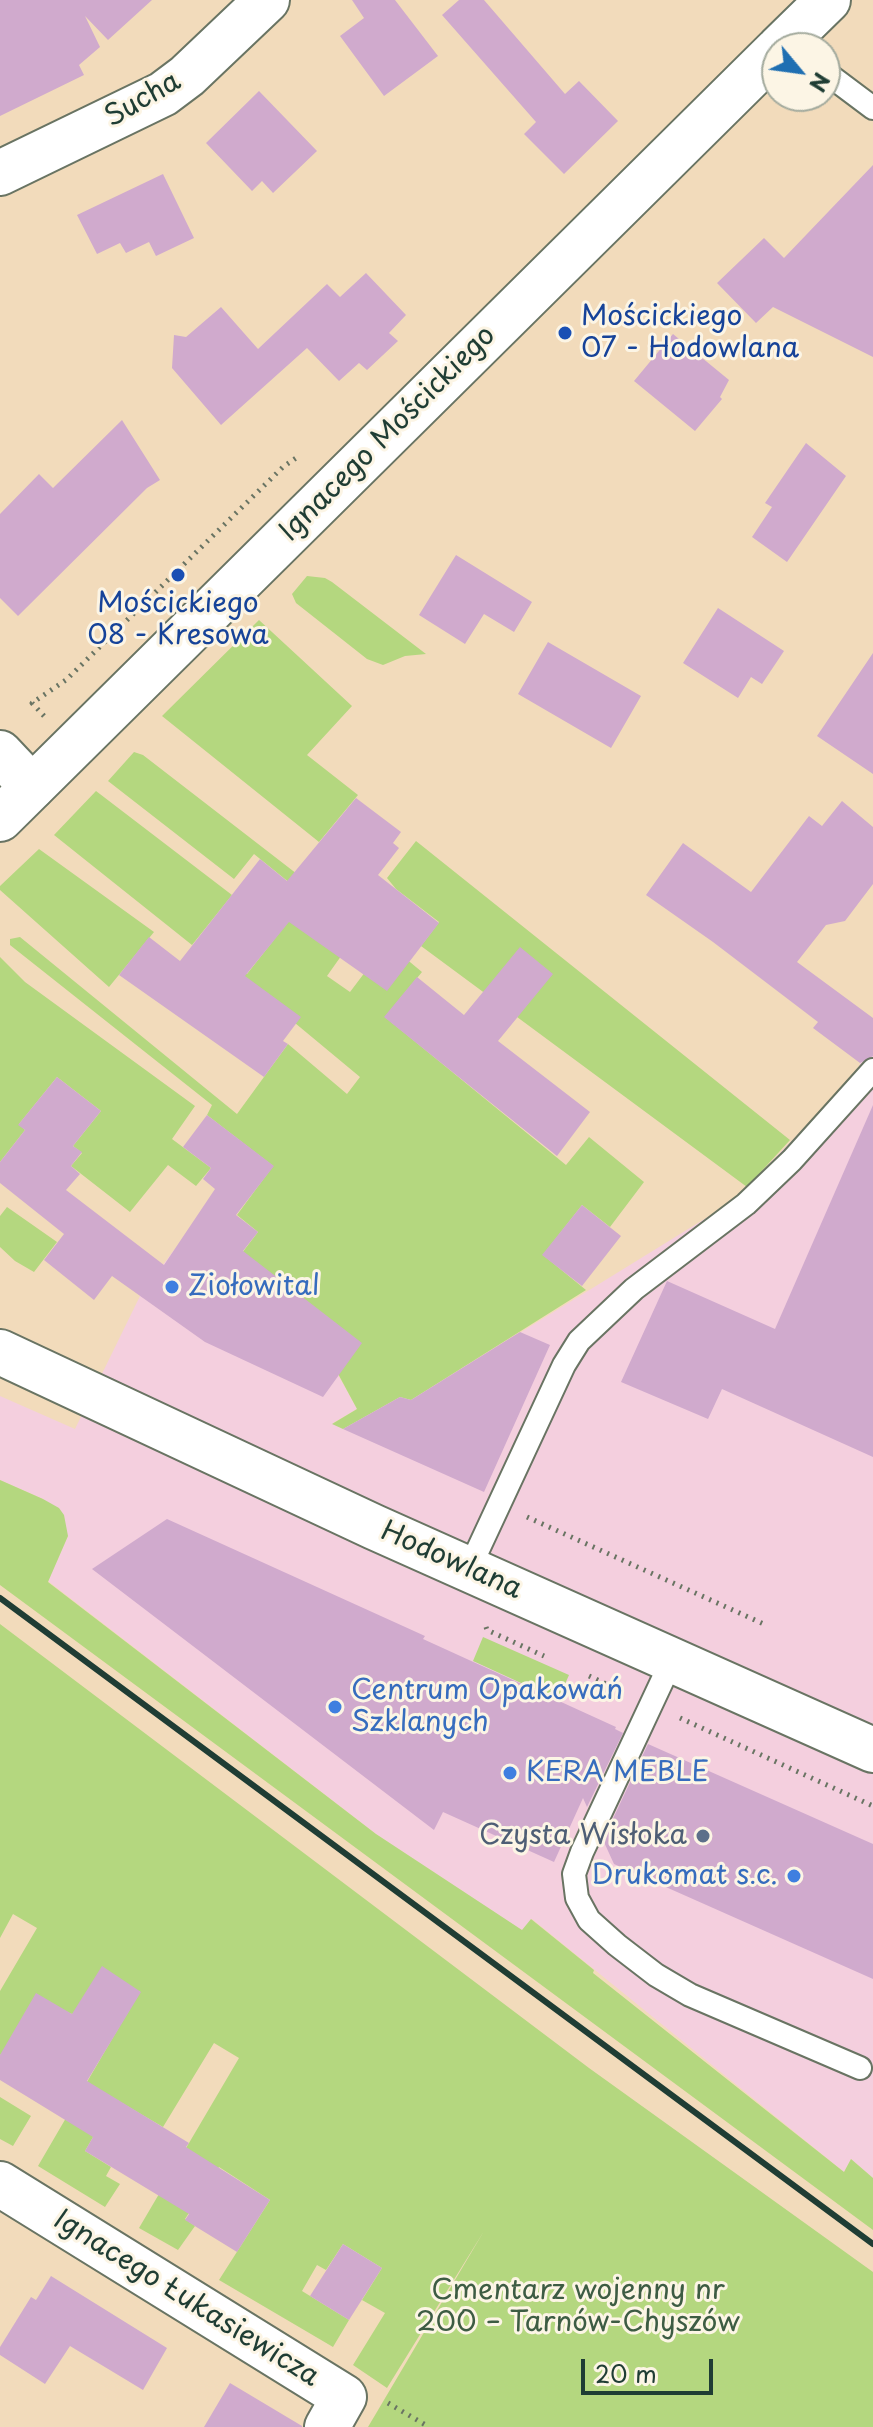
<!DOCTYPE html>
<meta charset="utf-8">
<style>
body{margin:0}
#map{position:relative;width:873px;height:2427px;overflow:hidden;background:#f2dbbb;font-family:"Playpen Sans",sans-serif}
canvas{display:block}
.north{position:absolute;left:761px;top:32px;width:80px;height:80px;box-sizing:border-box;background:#fcf5e5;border:2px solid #a4ab9e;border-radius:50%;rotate:119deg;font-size:22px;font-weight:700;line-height:32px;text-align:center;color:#1f3d34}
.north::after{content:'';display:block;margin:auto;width:28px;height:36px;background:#1f6fb2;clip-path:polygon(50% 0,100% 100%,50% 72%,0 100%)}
.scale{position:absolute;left:581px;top:2359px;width:132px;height:36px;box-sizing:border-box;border:4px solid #1f3d34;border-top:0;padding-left:10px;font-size:24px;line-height:28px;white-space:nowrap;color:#1f3d34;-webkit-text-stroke:6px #fcf5e5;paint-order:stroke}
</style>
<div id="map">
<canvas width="873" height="2427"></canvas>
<div class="north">N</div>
<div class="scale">20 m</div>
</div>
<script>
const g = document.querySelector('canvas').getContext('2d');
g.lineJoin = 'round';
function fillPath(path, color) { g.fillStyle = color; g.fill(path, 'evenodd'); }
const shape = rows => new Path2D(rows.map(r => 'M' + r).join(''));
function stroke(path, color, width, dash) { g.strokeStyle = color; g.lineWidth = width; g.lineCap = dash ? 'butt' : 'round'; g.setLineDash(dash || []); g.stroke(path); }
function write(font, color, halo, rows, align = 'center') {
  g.font = font + ' "Playpen Sans",sans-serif'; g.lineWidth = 6; g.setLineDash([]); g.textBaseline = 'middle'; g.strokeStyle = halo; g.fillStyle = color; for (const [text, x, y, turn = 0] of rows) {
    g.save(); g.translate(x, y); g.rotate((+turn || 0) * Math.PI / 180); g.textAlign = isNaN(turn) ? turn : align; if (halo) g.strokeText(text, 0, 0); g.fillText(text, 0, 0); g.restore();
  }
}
const built = shape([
 [873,1026,873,2178,851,2159,844,2172,532,1919,523,1931,376,1834,48,1581,68,1536,43,1499,0,1480,0,1396,75,1429,140,1296,174,1250,336,1371,357,1409,333,1423,343,1429,400,1397,411,1400,732,1202,856,1075]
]);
const green = shape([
 [307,576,325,578,332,582,426,654,405,656,383,665,367,659,296,603,292,594],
 [259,620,352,706,307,755,358,795,319,842,162,716],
 [134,752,143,755,363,925,327,976,350,992,387,943,422,972,385,1017,566,1165,589,1137,644,1182,610,1227,582,1205,543,1255,586,1290,411,1400,400,1397,343,1429,332,1424,357,1409,336,1370,219,1283,258,1232,237,1215,273,1166,207,1115,212,1105,10,945,10,939,20,937,237,1114,288,1044,347,1094,360,1077,236,974,247,974,273,941,301,892,254,854,234,879,108,781],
 [96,791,232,895,192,945,54,835],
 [416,841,790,1140,747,1187,421,946,439,922,396,889,387,878],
 [39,849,154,932,109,987,0,890,0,886],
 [0,957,25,982,195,1106,172,1139,211,1168,196,1186,168,1165,130,1212,71,1166,82,1153,73,1146,101,1111,57,1077,19,1124,25,1130,0,1162],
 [7,1207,57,1242,34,1272,15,1261,0,1247,0,1216],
 [0,1480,43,1499,59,1508,64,1515,68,1536,48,1582,376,1834,522,1930,531,1919,594,1970,593,1973,844,2172,851,2159,873,2178,873,2230,0,1585],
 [0,1624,589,2068,873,2272,873,2427,368,2427,484,2231,387,2388,353,2365,385,2313,362,2300,382,2268,343,2244,326,2270,317,2265,302,2291,349,2320,333,2347,219,2280,270,2200,219,2167,185,2219,195,2226,178,2250,139,2228,239,2058,214,2043,163,2127,115,2099,85,2151,111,2167,106,2176,120,2184,105,2207,38,2166,140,1991,72,2014,67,2012,0,2055,0,1991,37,1928,13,1914,0,1938],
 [483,1637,569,1675,558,1700,473,1661],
 [0,2097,31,2116,13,2146,0,2139]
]);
const building = shape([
 [0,0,152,0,108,40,85,16,100,47,79,65,84,75,0,116],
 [352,0,395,0,438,56,384,96,340,36,364,18],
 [459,0,484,0,565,94,579,81,618,121,564,174,524,134,536,122,442,15],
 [259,91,317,151,273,193,262,181,252,191,206,143],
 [873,165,873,357,773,307,756,323,717,283,764,238,784,258],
 [163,174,194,238,156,256,149,242,126,253,120,243,97,254,77,215],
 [366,273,406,315,389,333,398,341,367,370,359,363,339,381,307,348,221,425,172,368,174,335,186,337,221,307,258,349,327,284,340,297],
 [673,334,729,380,720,397,722,399,695,431,634,381],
 [122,420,160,480,147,488,18,616,0,598,0,514,39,474,53,488],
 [806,443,846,476,787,562,752,537,772,507,765,503],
 [456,555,532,602,514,632,484,614,465,644,419,615],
 [718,608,784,651,762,684,751,677,738,698,683,663],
 [548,642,641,696,611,748,518,694],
 [873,653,873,774,817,736],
 [356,798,401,832,393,843,399,848,378,875,439,923,387,991,289,922,245,976,301,1017,283,1041,288,1044,264,1077,119,975,149,937,180,961,260,859,287,881],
 [842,801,873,827,873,884,845,921,826,925,797,962,873,1018,873,1056,860,1063,813,1028,818,1022,713,942,646,895,683,843,751,892,809,816,822,826],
 [520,947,553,974,498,1041,590,1112,557,1156,384,1017,417,977,464,1015],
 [57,1077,101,1111,73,1146,82,1152,71,1166,80,1174,66,1190,164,1265,215,1189,203,1179,211,1168,183,1147,207,1115,274,1166,236,1215,258,1232,243,1251,362,1343,323,1397,205,1342,112,1276,94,1300,44,1260,64,1234,0,1183,0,1162,25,1130,18,1125],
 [873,1105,873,1457,722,1389,708,1419,621,1382,667,1281,775,1329],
 [582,1205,621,1236,582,1286,542,1255],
 [520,1332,550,1345,484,1492,343,1429,400,1397,411,1400],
 [167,1519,425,1636,423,1639,616,1727,615,1729,623,1733,587,1807,583,1798,554,1862,443,1812,434,1830,92,1569],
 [648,1744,873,1844,873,1979,614,1864,603,1840],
 [102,1966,141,1992,87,2081,189,2143,186,2147,270,2200,237,2252,185,2220,189,2214,85,2151,93,2137,0,2080,0,2055,36,1993,72,2014],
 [343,2244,382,2268,349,2320,310,2296],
 [51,2276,167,2348,143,2390,70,2346,45,2384,0,2355,0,2347,31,2297,36,2300],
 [230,2383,302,2426,302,2427,204,2427]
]);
const path = shape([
 [44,716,32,703,66,680,283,467,299,456],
 [527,1517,766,1625],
 [486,1627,487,1630,544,1656],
 [589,1676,624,1692],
 [680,1718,873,1806],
 [388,2403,429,2427]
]);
const service = shape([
 [825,72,873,108],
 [469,1569,564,1365,579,1341,634,1289,746,1204,792,1160,873,1070],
 [672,1660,582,1852,574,1874,577,1898,589,1920,617,1945,656,1975,690,1995,860,2068]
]);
const minor = shape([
 [0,173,163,94,187,76,267,0],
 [0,753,32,787],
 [0,1352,374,1527,873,1750],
 [0,2184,344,2397,327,2427]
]);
const tertiary = shape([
 [779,48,828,0],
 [0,819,777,50]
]);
const rail = shape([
 [0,1598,873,2244]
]);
const markers = [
 [565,333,8,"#1a4fb4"],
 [178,575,8,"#1a4fb4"],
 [172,1287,8,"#3f7fe0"],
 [335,1707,8,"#3f7fe0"],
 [510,1773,8,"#3f7fe0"],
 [703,1836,8,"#5c6f8a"],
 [794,1876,8,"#3f7fe0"]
];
const streetNames = [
 ["Sucha",143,100,-30],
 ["Ignacego Mościckiego",388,434,-45],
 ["Hodowlana",451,1561,24],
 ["Ignacego Łukasiewicza",186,2299,32]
];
const transitNames = [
 ["Mościckiego",581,317],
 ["07 - Hodowlana",581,349],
 ["Mościckiego",178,604,"center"],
 ["08 - Kresowa",178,636,"center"]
];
const shopNames = [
 ["Ziołowital",188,1287],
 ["Centrum Opakowań",351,1691],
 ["Szklanych",351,1723],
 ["KERA MEBLE",526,1773],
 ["Drukomat s.c.",778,1876,"right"]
];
const serviceNames = [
 ["Czysta Wisłoka",687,1836]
];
const parkNames = [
 ["Cmentarz wojenny nr",578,2291],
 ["200 – Tarnów-Chyszów",578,2323]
];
fillPath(built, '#f4cfde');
fillPath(green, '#b4d77f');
fillPath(building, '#d0aacd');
stroke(service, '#697463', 26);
stroke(minor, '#697463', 48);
stroke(tertiary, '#697463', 48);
stroke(path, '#697463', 5, [2, 6]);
stroke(service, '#fff', 22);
stroke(minor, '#fff', 44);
stroke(tertiary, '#fff', 44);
stroke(rail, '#1f3d34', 6);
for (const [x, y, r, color] of markers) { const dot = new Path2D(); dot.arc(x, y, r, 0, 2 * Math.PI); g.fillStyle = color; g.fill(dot); stroke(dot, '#fcf5e5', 3); }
write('28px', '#1f3d34', '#fcf5e5', streetNames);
write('28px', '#164399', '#fcf5e5', transitNames, 'left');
write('28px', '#366cbe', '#fcf5e5', shopNames, 'left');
write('28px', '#4e5e75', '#fcf5e5', serviceNames, 'right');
write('28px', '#3d5c43', '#fcf5e5', parkNames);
</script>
